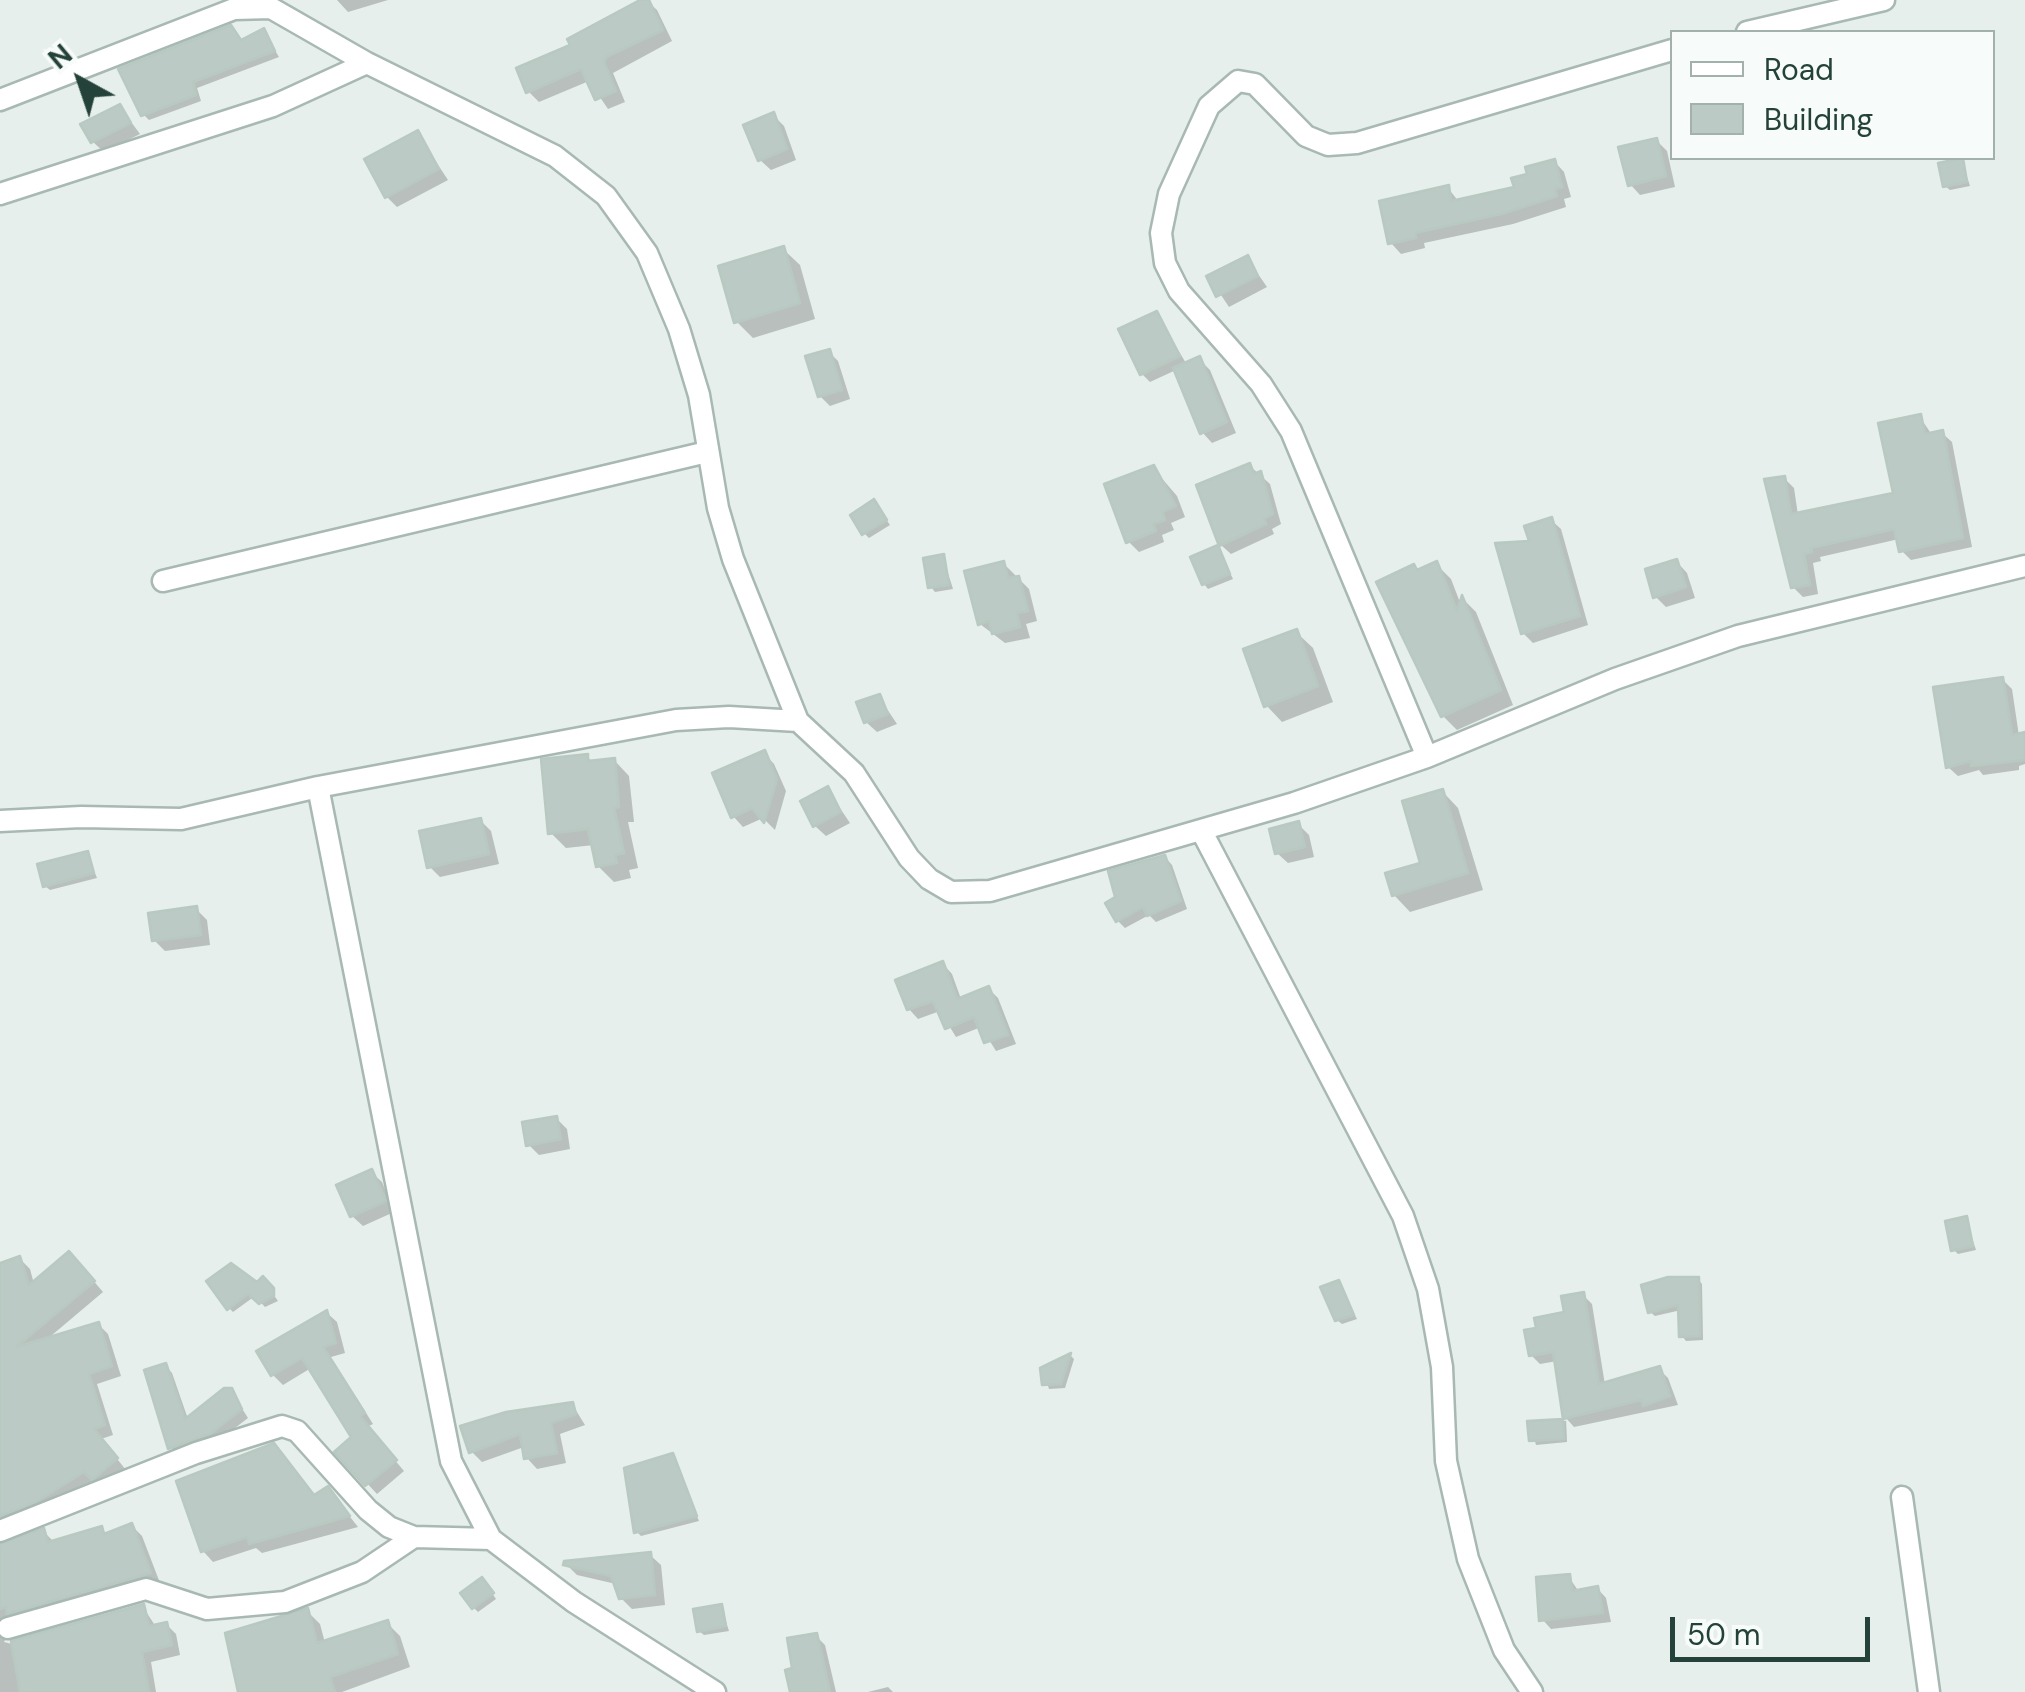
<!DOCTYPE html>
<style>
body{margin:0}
#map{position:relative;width:2025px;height:1692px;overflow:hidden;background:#e6efeb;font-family:"DM Sans",sans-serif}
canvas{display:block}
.legend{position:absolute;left:1670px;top:30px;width:325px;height:130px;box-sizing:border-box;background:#f7fbf9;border:2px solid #a3b1ad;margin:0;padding:12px 18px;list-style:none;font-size:30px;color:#24423a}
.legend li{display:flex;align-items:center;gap:20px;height:50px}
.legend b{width:50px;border:2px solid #a3b1ad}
.north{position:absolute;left:30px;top:30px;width:100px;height:100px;-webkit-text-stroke:8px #f7fbf9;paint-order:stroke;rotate:320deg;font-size:28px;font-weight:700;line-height:40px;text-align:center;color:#24423a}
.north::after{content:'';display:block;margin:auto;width:35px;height:45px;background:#24423a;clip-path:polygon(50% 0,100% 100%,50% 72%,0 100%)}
.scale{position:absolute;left:1670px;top:1617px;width:200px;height:45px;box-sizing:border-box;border:5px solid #24423a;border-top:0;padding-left:12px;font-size:30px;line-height:35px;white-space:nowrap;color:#24423a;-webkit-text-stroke:8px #f7fbf9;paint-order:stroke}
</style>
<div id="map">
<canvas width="2025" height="1692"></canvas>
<ul class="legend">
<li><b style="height:12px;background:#fff"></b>Road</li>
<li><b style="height:28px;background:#bbcac4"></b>Building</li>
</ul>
<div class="north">N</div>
<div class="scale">50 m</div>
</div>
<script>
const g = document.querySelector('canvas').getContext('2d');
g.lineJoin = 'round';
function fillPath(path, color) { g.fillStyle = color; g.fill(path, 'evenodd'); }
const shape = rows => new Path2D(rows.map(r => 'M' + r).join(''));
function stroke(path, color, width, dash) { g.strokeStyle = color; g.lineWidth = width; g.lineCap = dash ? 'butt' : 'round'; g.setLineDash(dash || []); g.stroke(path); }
const shadow = shape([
 [337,0,388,0,348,12],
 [646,0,657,10,672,41,613,73,625,102,608,109,589,81,539,102,528,91,573,47],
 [264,32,279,57,197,88,201,101,149,120,143,114,242,42],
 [120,107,140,134,104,152,93,142],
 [773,115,784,126,796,160,771,170,760,160],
 [417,133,448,180,397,207,387,197],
 [1656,140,1667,151,1675,187,1640,195,1630,184],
 [1554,161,1564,172,1571,197,1564,199,1566,207,1513,224,1424,243,1425,248,1401,254,1391,243,1448,188,1459,202,1517,189],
 [1962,161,1970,186,1950,190,1945,186],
 [783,249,800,265,815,319,753,338,736,321],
 [1247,258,1267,287,1229,307,1209,277],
 [1157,314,1187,365,1199,359,1210,370,1236,433,1212,443,1202,432,1176,370,1150,382,1142,374],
 [829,352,838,361,850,399,830,406,820,396],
 [1920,417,1932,435,1942,433,1952,442,1972,547,1911,560,1901,550,1899,539,1820,557,1821,561,1813,563,1818,594,1803,597,1793,587,1784,478,1794,488,1798,515,1896,495],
 [1250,466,1270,484,1281,524,1272,529,1274,534,1231,554,1221,545],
 [1153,468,1177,496,1185,517,1171,523,1174,530,1162,535,1164,542,1139,552,1128,541],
 [878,507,890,525,869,538,864,533],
 [1551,520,1561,529,1588,625,1533,643,1523,633,1532,544],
 [1218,548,1233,579,1208,589,1204,584],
 [943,557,953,589,935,592,931,587],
 [1677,562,1687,573,1695,598,1666,607,1655,596],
 [1004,564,1029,589,1037,621,1026,624,1030,638,1005,643,980,624],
 [1436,564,1451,579,1461,605,1463,599,1476,612,1513,705,1457,730,1443,716,1418,572],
 [1296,632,1313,648,1333,702,1282,722,1266,705],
 [2002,679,2012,689,2019,736,2025,734,2025,764,2019,766,2019,770,1983,775,1979,770,1958,776,1948,767],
 [879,697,897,724,877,732,866,722],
 [764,753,774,764,786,791,775,830,763,818,743,827,733,816],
 [587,756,593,763,614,760,629,776,634,822,628,822,638,868,629,870,631,878,614,882,598,866,594,845,566,848,551,833],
 [827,789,850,823,826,836,815,826],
 [1442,791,1458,808,1483,890,1410,912,1394,895,1424,865],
 [480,820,491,831,499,864,440,877,430,867],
 [1298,824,1309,835,1314,857,1288,863,1277,853],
 [87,853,97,878,50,890,45,886],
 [1165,857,1172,865,1187,909,1156,922,1149,915,1125,928,1118,921],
 [196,909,207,920,210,945,165,951,154,940],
 [943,964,952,974,961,999,989,989,998,998,1016,1044,996,1051,981,1027,956,1037,940,1011,918,1019,909,1009],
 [557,1119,567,1129,570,1149,539,1155,529,1145],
 [371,1172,382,1182,394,1212,363,1226,352,1216],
 [1966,1219,1976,1250,1958,1254,1953,1249],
 [20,1259,30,1269,34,1284,79,1264,103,1292,45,1341,98,1324,108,1334,121,1376,97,1384,113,1435,101,1439,126,1470,103,1488,96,1481,0,1537,0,1265],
 [1698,1279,1702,1284,1703,1340,1686,1341,1682,1336,1681,1310,1655,1316,1650,1312],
 [263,1280,278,1301,265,1307,255,1296,233,1312,229,1308],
 [1338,1283,1357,1319,1342,1324,1337,1320],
 [1583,1295,1592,1304,1605,1385,1659,1369,1668,1378,1678,1405,1574,1427,1566,1418,1567,1442,1536,1445,1530,1423,1566,1421,1557,1361,1540,1364,1531,1355,1538,1330,1567,1314],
 [327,1313,337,1322,345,1353,331,1357,373,1424,367,1427,404,1471,377,1494,338,1452,354,1438,311,1368,283,1385,273,1375],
 [1071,1356,1074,1359,1065,1388,1049,1389,1043,1369],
 [165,1365,172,1373,188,1419,231,1391,248,1418,218,1441,178,1455,171,1448],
 [572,1404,585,1425,560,1434,566,1463,537,1469,527,1458,524,1447,482,1462,471,1451],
 [672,1456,699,1521,641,1536,637,1532],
 [328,1489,358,1527,262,1553,256,1548,213,1562,203,1551],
 [132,1526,142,1536,160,1583,14,1624,4,1642,12,1644,143,1607,156,1627,166,1624,176,1634,180,1655,151,1662,156,1692,0,1692,0,1546,43,1531,53,1541,101,1528,108,1535],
 [650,1555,661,1565,665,1605,632,1609,621,1598,616,1584,577,1575,566,1564],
 [1569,1577,1579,1592,1597,1588,1606,1598,1611,1622,1551,1629,1542,1619],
 [486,1584,496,1599,478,1612,474,1608],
 [721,1606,729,1631,704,1635,699,1631],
 [307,1611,320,1624,325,1643,387,1623,400,1636,410,1667,342,1692,241,1692],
 [816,1636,825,1645,836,1692,796,1692,795,1670],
 [888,1687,893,1692,868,1692]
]);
const building = shape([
 [640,0,649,0,663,30,606,57,604,62,616,91,595,100,581,69,526,93,516,68,570,45,567,39,640,0],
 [231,25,241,40,264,28,275,51,193,82,196,95,141,116,118,69,231,25],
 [120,104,131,123,91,143,80,124,120,104],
 [774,112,787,149,758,161,743,125,774,112],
 [418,130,439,169,385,198,364,159,418,130],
 [1657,138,1666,176,1628,186,1618,147,1657,138],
 [1963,158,1967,182,1943,187,1938,163,1963,158],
 [1555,159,1562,187,1555,189,1557,196,1501,214,1415,233,1416,238,1388,244,1379,201,1449,185,1451,201,1514,187,1511,178,1527,174,1525,167,1555,159],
 [784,246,800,303,734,323,718,266,784,246],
 [1248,255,1258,276,1216,297,1206,276,1248,255],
 [1157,311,1180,356,1140,375,1118,329,1157,311],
 [830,349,842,390,818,397,805,356,830,349],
 [1200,356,1227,422,1200,434,1173,368,1200,356],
 [1921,414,1925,434,1943,430,1963,538,1899,552,1894,529,1811,548,1812,552,1804,554,1810,585,1791,588,1764,479,1785,476,1791,514,1893,493,1878,423,1921,414],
 [1250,463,1254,474,1261,471,1273,514,1264,519,1266,524,1219,546,1196,485,1250,463],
 [1154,465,1176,506,1162,512,1165,520,1153,524,1156,531,1126,543,1104,484,1154,465],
 [874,499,887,520,862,535,850,515,874,499],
 [1552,517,1580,616,1521,634,1495,543,1529,541,1524,526,1552,517],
 [1218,545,1230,574,1202,585,1190,557,1218,545],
 [944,554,949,585,928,588,923,558,944,554],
 [1677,559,1686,587,1653,598,1645,569,1677,559],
 [1004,561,1008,578,1019,576,1028,611,1017,613,1020,627,992,634,989,621,978,625,964,571,1004,561],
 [1437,561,1457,611,1462,595,1501,690,1441,717,1376,582,1414,564,1417,570,1437,561],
 [1297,629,1318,686,1264,707,1243,649,1297,629],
 [2003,677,2012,735,2025,732,2025,760,1971,766,1971,761,1946,768,1933,687,2003,677],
 [880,694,888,714,864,723,856,702,880,694],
 [765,750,777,779,764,823,752,808,731,818,712,773,765,750],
 [588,754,588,761,615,758,619,807,614,808,624,853,615,855,617,863,596,867,588,829,548,834,541,759,588,754],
 [828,786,841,812,813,827,800,801,828,786],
 [1443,789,1468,873,1392,896,1385,873,1420,863,1402,801,1443,789],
 [481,818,489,854,427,868,419,831,481,818],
 [1299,821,1305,847,1275,854,1269,829,1299,821],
 [88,851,94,873,43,887,37,864,88,851],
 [1165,855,1181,901,1147,916,1143,907,1116,922,1105,903,1115,897,1108,871,1165,855],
 [197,906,201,935,152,941,148,913,197,906],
 [943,961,957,999,989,986,1008,1035,984,1043,974,1017,945,1029,933,1001,907,1010,895,980,943,961],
 [557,1116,561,1139,526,1146,522,1122,557,1116],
 [372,1169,386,1201,350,1217,336,1185,372,1169],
 [1967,1216,1973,1246,1951,1251,1945,1221,1967,1216],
 [69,1251,95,1281,16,1347,99,1322,112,1366,89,1374,105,1425,94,1429,118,1458,92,1480,84,1472,36,1502,0,1516,0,1263,20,1256,29,1285,69,1251],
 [231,1263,257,1282,263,1276,274,1288,274,1296,259,1304,248,1294,227,1310,206,1281,231,1263],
 [1668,1277,1699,1277,1700,1336,1679,1337,1678,1305,1648,1313,1641,1285,1668,1277],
 [1339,1280,1354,1315,1335,1321,1320,1287,1339,1280],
 [1584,1292,1599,1384,1660,1366,1670,1396,1643,1406,1641,1400,1563,1419,1553,1352,1529,1356,1524,1330,1536,1328,1534,1318,1564,1312,1561,1296,1584,1292],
 [327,1310,336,1343,323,1347,365,1413,360,1416,397,1460,365,1486,334,1452,351,1437,302,1358,271,1376,256,1351,327,1310],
 [1071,1353,1061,1384,1042,1385,1040,1368,1071,1353],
 [166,1363,185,1419,224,1388,232,1388,242,1409,210,1434,168,1449,144,1370,166,1363],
 [573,1402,576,1414,551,1423,557,1453,524,1459,520,1434,469,1453,460,1426,506,1412,573,1402],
 [1563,1419,1564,1439,1529,1441,1527,1421,1563,1419],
 [274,1443,314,1495,328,1486,350,1516,249,1544,247,1537,201,1552,176,1481,274,1443],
 [673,1453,697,1516,634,1533,624,1468,673,1453],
 [132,1523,151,1573,7,1614,6,1607,0,1609,0,1544,44,1528,48,1542,102,1526,104,1534,132,1523],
 [651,1552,655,1595,619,1599,611,1576,563,1565,564,1561,651,1552],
 [1570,1574,1572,1591,1598,1586,1603,1613,1539,1621,1536,1577,1570,1574],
 [482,1577,494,1593,472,1609,460,1593,482,1577],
 [144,1604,149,1626,167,1622,172,1645,142,1652,149,1692,20,1692,11,1641,144,1604],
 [722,1604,726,1626,697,1632,693,1609,722,1604],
 [308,1608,317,1643,388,1620,398,1654,330,1677,335,1692,238,1692,225,1633,308,1608],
 [817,1633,830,1692,790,1692,785,1670,792,1668,787,1638,817,1633]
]);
const street = shape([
 [1747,32,1884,0],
 [0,100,234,9,271,8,367,63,555,156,606,196,647,253,679,329,699,395,718,508,733,559,798,721],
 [0,194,273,106,367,63],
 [163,581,707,452],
 [1427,757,1291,431,1261,384,1179,291,1165,263,1161,233,1169,194,1209,106,1238,81,1255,84,1306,136,1328,145,1357,143,1672,50],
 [318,787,451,1461,491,1539,574,1602,715,1692],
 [0,821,81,817,181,819,318,787,676,720,729,717,798,721,854,773,909,858,929,879,951,892,990,891,1294,803,1427,757,1615,679,1738,636,2025,566],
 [1201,830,1403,1216,1428,1289,1442,1367,1446,1461,1468,1559,1504,1650,1532,1692],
 [1902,1497,1929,1692],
 [0,1531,196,1453,282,1426,297,1431,368,1510,389,1527,414,1537,491,1539],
 [8,1628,146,1589,207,1609,285,1602,362,1572,414,1537]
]);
fillPath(shadow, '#0003');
fillPath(building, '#bbcac4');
stroke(building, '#b8c9c2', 2.5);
stroke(street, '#a8b8b2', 25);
stroke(street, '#fff', 20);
</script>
